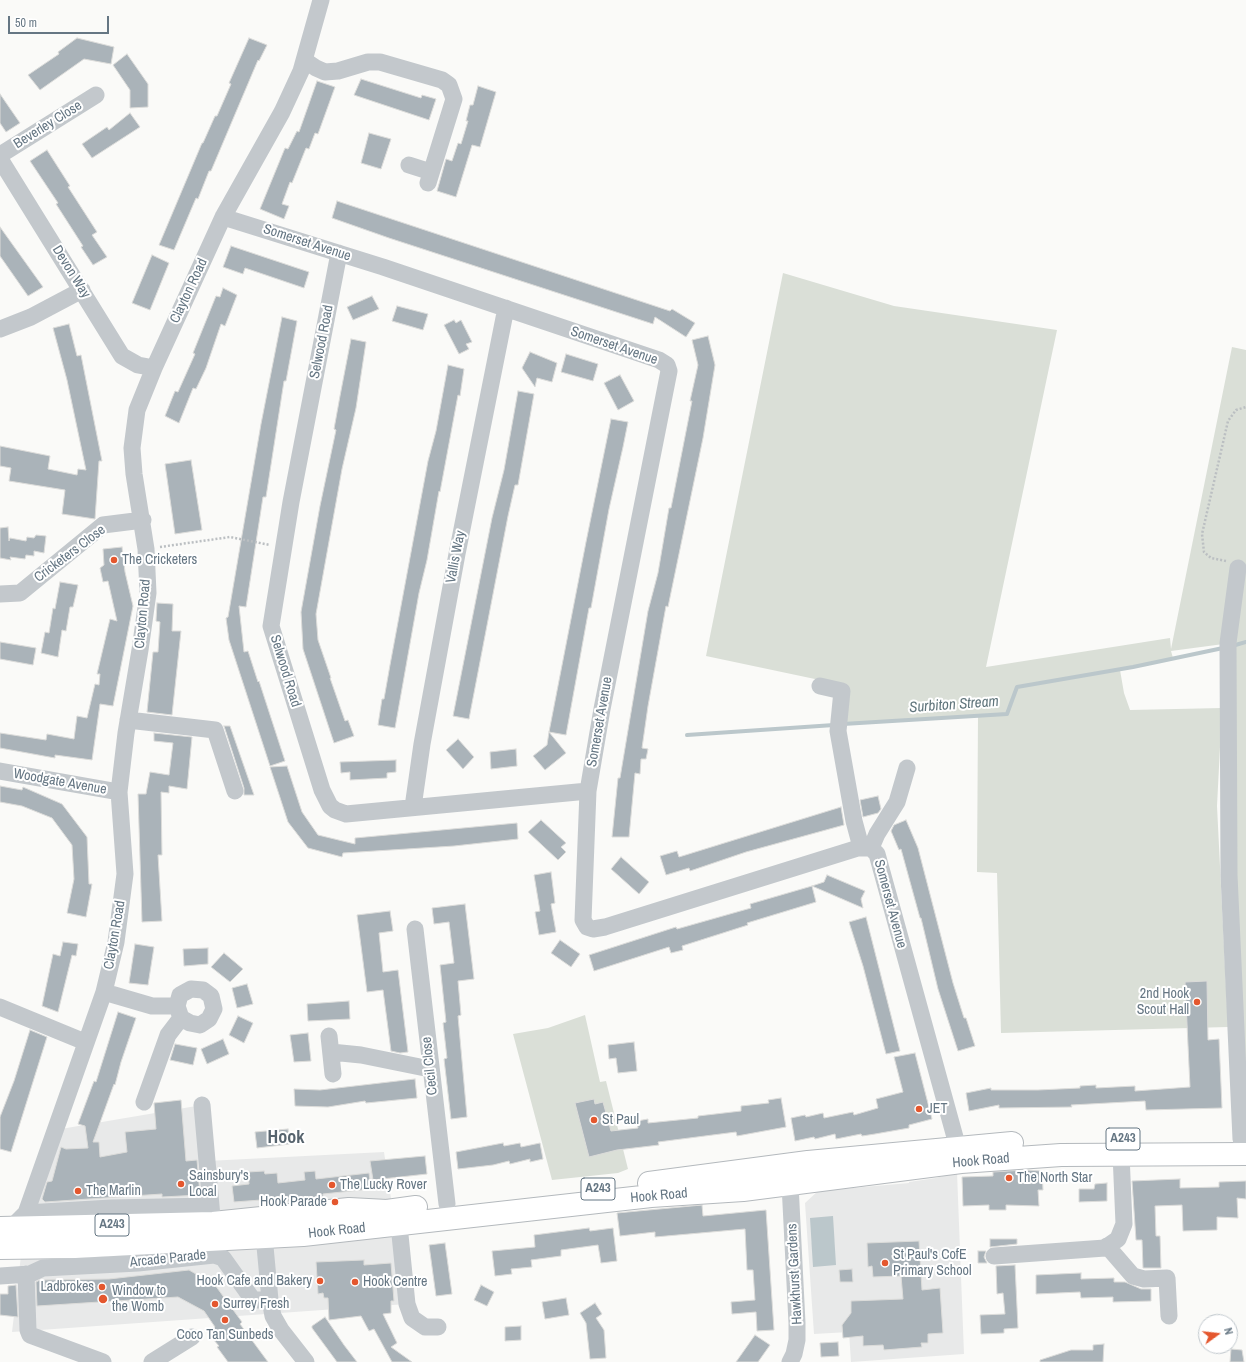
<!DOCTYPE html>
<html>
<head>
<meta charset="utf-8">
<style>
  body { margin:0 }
  #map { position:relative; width:1246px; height:1362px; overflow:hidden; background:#fafaf8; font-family:"Archivo Narrow",sans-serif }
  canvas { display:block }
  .north { position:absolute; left:1198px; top:1314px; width:40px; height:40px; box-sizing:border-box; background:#fff; border:1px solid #c1c8cd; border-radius:50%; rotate:75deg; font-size:11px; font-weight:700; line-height:16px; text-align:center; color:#657683 }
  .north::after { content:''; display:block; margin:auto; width:14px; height:18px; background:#e4572e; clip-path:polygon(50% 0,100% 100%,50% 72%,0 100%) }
  .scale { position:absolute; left:8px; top:16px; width:101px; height:18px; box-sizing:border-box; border:2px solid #657683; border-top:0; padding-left:5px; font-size:12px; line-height:14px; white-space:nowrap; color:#657683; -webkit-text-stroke:3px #fff; paint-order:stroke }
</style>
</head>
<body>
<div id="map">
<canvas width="1246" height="1362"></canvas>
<div class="north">N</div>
<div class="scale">50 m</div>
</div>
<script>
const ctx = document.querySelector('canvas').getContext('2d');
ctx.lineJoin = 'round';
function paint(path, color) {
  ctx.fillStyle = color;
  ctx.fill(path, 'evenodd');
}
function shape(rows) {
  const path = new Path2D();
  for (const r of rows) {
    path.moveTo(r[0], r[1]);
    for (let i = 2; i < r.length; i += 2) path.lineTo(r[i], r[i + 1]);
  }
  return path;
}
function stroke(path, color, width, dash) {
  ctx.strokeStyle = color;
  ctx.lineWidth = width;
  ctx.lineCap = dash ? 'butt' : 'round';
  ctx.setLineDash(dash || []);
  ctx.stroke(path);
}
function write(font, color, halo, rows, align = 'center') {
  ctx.font = font + ' "Archivo Narrow",sans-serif';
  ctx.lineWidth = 4;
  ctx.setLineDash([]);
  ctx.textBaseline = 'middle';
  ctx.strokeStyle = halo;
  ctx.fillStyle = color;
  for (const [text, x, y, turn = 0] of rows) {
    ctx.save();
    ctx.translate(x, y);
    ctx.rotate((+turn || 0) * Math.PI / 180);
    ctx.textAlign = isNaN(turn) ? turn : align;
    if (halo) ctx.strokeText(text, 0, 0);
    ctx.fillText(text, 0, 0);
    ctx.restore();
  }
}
paint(shape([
  [202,1105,207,1161,384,1152,407,1304,12,1332,26,1213,55,1130],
  [957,1172,964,1354,851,1362,849,1332,814,1334,805,1203,818,1191,909,1183,909,1182,936,1178]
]), '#e8e9e9');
paint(shape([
  [783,273,894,306,1057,330,986,667,1170,638,1171,649,1232,347,1246,350,1246,1119,1238,1026,1231,643,1171,651,1173,658,1120,670,1124,693,1130,710,1222,708,1217,806,1228,1027,1001,1033,997,873,977,872,978,715,841,724,848,686,706,656],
  [585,1015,600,1082,606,1081,628,1169,618,1173,552,1180,513,1034,548,1028]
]), '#dadfd7');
paint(shape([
  [833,1216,836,1265,813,1267,810,1218]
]), '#bbc7cb');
stroke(shape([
  [1232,646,1246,642],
  [843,724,1007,714,1017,687,1133,667,1223,648],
  [687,735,834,725]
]), '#bbc7cb', 4);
const building = shape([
  [77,38,114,47,111,64,84,59,40,90,28,75,59,54,58,52,77,38],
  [249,38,267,45,259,61,258,60,211,171,209,171,198,199,196,198,174,250,159,245,202,143,203,143,215,116,217,116,231,84,229,83,249,38],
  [127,54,148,84,148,107,130,108,130,90,113,65,127,54],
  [361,79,421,98,422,95,436,99,429,120,354,95,361,79],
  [317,81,335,87,318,134,315,133,309,149,306,148,292,183,290,182,282,204,289,206,284,219,260,209,285,148,288,149,297,131,299,132,317,81],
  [478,86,496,92,480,147,472,145,456,197,437,191,446,159,452,161,458,143,461,144,468,121,466,121,470,105,473,105,478,86],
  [0,94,20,123,6,132,0,123,0,94],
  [130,113,140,127,92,158,82,144,107,127,109,130,130,113],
  [369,133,391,139,381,169,361,163,369,133],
  [47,150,70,186,68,187,97,232,92,235,107,257,93,265,81,247,83,246,56,204,58,203,30,161,47,150],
  [337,201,670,311,672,309,695,323,686,337,655,317,653,324,389,238,332,218,337,201],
  [0,227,43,287,28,296,0,256,0,227],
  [231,246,309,272,304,288,245,268,243,274,223,267,231,246],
  [152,255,169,263,150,310,132,303,152,255],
  [223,288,237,295,225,326,221,324,206,368,196,389,193,388,179,423,165,416,175,391,178,392,195,354,193,353,216,296,220,297,223,288],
  [372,296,379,309,353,320,347,307,372,296],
  [397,306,428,314,423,330,392,321,397,306],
  [282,317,297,321,286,381,284,381,266,497,263,497,246,607,239,606,244,652,248,651,258,682,259,681,285,761,270,766,229,640,226,618,228,617,261,424,282,317],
  [454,320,456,323,461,320,472,342,466,344,469,349,459,354,444,325,454,320],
  [69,324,77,356,81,355,102,461,99,461,95,519,62,514,65,490,9,481,11,468,0,466,0,446,50,456,48,469,77,475,78,469,86,470,67,380,53,328,69,324],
  [708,336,715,365,703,438,668,607,666,606,648,706,642,748,648,749,646,759,641,759,640,774,635,773,629,837,612,837,618,778,620,778,648,611,658,573,669,508,671,508,692,401,690,401,698,365,692,340,708,336],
  [351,339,366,342,356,408,342,469,316,614,318,640,331,678,330,678,345,721,348,720,354,736,334,743,303,649,301,612,320,506,336,430,334,429,340,396,351,339],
  [530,352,557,363,552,382,537,378,535,387,522,368,530,352],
  [566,354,598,364,593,381,561,372,566,354],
  [448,365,464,369,460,396,458,395,440,492,439,491,427,560,419,593,395,728,378,725,382,699,384,699,390,665,428,461,436,431,448,365],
  [620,375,634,401,618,410,604,383,620,375],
  [518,391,534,394,518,485,515,485,508,516,469,719,453,716,492,518,504,470,518,391],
  [611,419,628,422,623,447,609,509,591,608,589,608,566,735,549,732,586,542,611,419],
  [191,460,202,530,175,534,165,464,191,460],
  [8,527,9,541,10,538,26,541,27,537,34,538,36,535,46,536,44,553,34,551,34,556,26,555,25,559,10,557,11,560,0,558,0,528,8,527],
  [122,547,125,572,133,606,113,706,100,704,92,760,55,755,55,758,0,748,0,733,46,740,47,734,74,739,77,716,87,718,95,684,99,685,100,674,97,674,110,619,117,621,108,581,103,582,100,568,104,565,103,549,122,547],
  [60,582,78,585,73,607,70,607,66,631,62,630,58,657,41,653,45,632,49,633,53,608,55,609,60,582],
  [157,603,173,604,172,631,181,631,172,715,147,712,153,652,158,652,160,622,156,621,157,603],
  [0,642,36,648,33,665,0,659,0,642],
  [224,726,230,726,254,795,244,795,244,788,224,726],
  [549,732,566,753,545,770,533,756,547,745,549,732],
  [154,733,192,737,187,789,169,786,169,793,161,792,162,855,158,855,162,921,142,922,138,794,146,794,150,772,169,775,173,743,154,741,154,733],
  [458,739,474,757,463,769,446,750,458,739],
  [516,749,517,766,491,769,490,752,516,749],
  [396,760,396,772,387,773,387,778,350,780,350,772,341,773,340,762,396,760],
  [287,766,302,812,318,835,355,844,355,838,517,823,518,839,454,846,343,853,342,857,308,848,288,822,270,767,287,766],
  [0,786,22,790,23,787,62,804,87,837,89,884,92,884,86,917,67,913,74,879,72,845,52,818,22,806,0,802,0,786],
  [878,796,881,809,878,813,863,817,860,800,878,796],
  [841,807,844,825,746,852,690,871,689,868,666,875,660,856,677,851,679,857,841,807],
  [541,820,566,843,561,847,566,852,558,860,528,832,541,820],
  [906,820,918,848,953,983,964,1018,966,1018,975,1046,958,1051,938,989,921,918,920,918,901,849,899,850,891,831,894,825,906,820],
  [621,857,649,882,639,894,611,869,621,857],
  [551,872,555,903,551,904,556,932,539,935,535,912,540,911,534,875,551,872],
  [827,875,865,891,861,899,863,908,812,886,824,882,827,875],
  [812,886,816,902,747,923,748,925,682,946,683,950,671,953,669,947,594,971,589,955,676,927,677,929,751,908,750,904,812,886],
  [465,904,474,979,458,981,461,1015,458,1016,467,1117,451,1119,444,1059,447,1058,443,1023,446,1022,440,965,454,963,449,922,434,924,432,908,465,904],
  [390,911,393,931,379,933,383,972,398,970,408,1052,400,1053,391,1051,383,990,367,992,357,915,390,911],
  [866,917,900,1051,886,1054,863,966,849,922,866,917],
  [560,940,580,954,571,967,551,953,560,940],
  [63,942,78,944,76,956,72,955,58,1012,42,1006,53,954,60,956,63,942],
  [135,944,154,947,148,985,129,983,135,944],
  [208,948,208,964,184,966,183,949,208,948],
  [224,953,243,969,230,982,211,967,224,953],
  [1207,981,1208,1040,1219,1039,1222,1108,1146,1110,1145,1101,1071,1105,1072,1107,999,1108,999,1105,969,1111,966,1093,991,1088,991,1090,1038,1090,1080,1088,1080,1086,1096,1085,1096,1088,1135,1086,1135,1091,1190,1087,1185,982,1207,981],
  [247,984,253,1004,237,1008,232,988,247,984],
  [349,1001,350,1019,308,1021,307,1004,349,1001],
  [118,1012,136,1018,121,1062,115,1085,114,1084,93,1142,99,1142,100,1157,127,1152,125,1132,156,1129,154,1103,181,1100,186,1161,197,1160,200,1195,162,1197,162,1194,45,1202,42,1199,47,1182,52,1181,61,1147,66,1149,88,1148,85,1126,78,1124,94,1081,96,1082,118,1012],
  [238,1016,253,1023,244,1043,229,1035,238,1016],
  [30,1030,47,1037,11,1152,0,1149,0,1117,14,1081,30,1030],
  [308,1033,311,1061,294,1062,290,1035,308,1033],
  [223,1039,229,1054,207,1064,201,1049,223,1039],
  [634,1042,637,1071,618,1073,616,1058,609,1059,608,1045,634,1042],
  [175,1044,197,1048,193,1065,170,1060,175,1044],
  [915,1053,932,1119,909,1125,909,1128,875,1134,862,1136,861,1134,836,1139,835,1134,815,1139,814,1137,795,1141,791,1118,805,1115,806,1117,823,1113,824,1118,853,1112,854,1115,878,1108,876,1099,903,1092,894,1057,915,1053],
  [415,1079,417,1098,366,1103,365,1101,328,1107,295,1106,294,1089,320,1090,415,1079],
  [781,1098,786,1127,737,1136,736,1132,658,1142,659,1145,617,1150,589,1157,575,1103,594,1099,595,1104,603,1102,611,1131,638,1128,637,1121,648,1119,648,1123,698,1118,698,1116,741,1111,741,1106,769,1103,768,1100,781,1098],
  [288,1129,290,1144,257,1148,255,1132,288,1129],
  [503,1143,504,1146,520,1143,521,1147,540,1143,543,1159,530,1162,530,1159,510,1164,509,1161,493,1165,458,1169,456,1152,503,1143],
  [425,1156,427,1174,373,1180,370,1161,425,1156],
  [1025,1170,1042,1171,1043,1190,1038,1190,1039,1206,1006,1205,1006,1210,989,1210,989,1205,963,1206,962,1177,993,1176,993,1172,1025,1170],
  [264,1171,265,1174,277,1173,278,1183,305,1180,304,1172,315,1171,316,1179,369,1173,371,1189,323,1194,323,1197,288,1201,288,1198,234,1202,232,1186,249,1184,248,1172,264,1171],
  [1180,1179,1180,1188,1219,1187,1219,1182,1246,1181,1246,1199,1237,1198,1238,1218,1217,1217,1217,1230,1183,1231,1182,1205,1155,1206,1156,1236,1160,1236,1161,1268,1143,1268,1142,1240,1136,1240,1132,1181,1180,1179],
  [1107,1183,1107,1201,1079,1202,1079,1189,1094,1189,1095,1184,1107,1183],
  [702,1205,703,1216,766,1210,774,1330,757,1331,756,1312,732,1314,731,1302,755,1300,753,1270,747,1270,745,1229,655,1237,655,1232,620,1236,617,1213,702,1205],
  [589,1228,590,1231,613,1228,617,1261,601,1263,598,1245,561,1250,561,1256,531,1260,532,1267,511,1269,512,1274,495,1276,492,1251,535,1247,534,1235,589,1228],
  [990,1239,1017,1239,1017,1244,990,1247,990,1239],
  [919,1241,922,1290,940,1288,943,1333,928,1334,928,1343,921,1343,922,1347,884,1350,883,1345,863,1346,863,1336,843,1338,842,1325,851,1313,851,1301,903,1299,901,1276,873,1277,872,1266,868,1267,867,1243,919,1241],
  [445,1243,452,1294,436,1296,429,1245,445,1243],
  [978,1251,986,1251,984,1257,987,1263,978,1263,978,1251],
  [364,1260,364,1265,391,1263,394,1301,391,1301,391,1313,383,1314,397,1343,391,1347,412,1362,392,1362,374,1329,369,1331,361,1316,329,1320,328,1298,324,1298,323,1293,318,1294,316,1262,364,1260],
  [1015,1265,1018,1328,1004,1329,1004,1333,981,1334,980,1315,1005,1314,1003,1293,997,1294,996,1266,1015,1265],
  [852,1269,853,1282,840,1282,839,1270,852,1269],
  [189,1270,215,1285,242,1322,240,1324,268,1362,228,1362,217,1347,219,1346,207,1332,215,1327,204,1311,178,1297,37,1306,36,1282,40,1280,109,1279,189,1270],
  [1081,1273,1081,1279,1114,1278,1114,1282,1125,1282,1141,1289,1151,1289,1151,1301,1113,1302,1113,1297,1081,1298,1080,1292,1036,1294,1036,1275,1081,1273],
  [16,1285,18,1317,0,1315,0,1294,8,1294,8,1286,16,1285],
  [481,1285,494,1292,487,1306,474,1300,481,1285],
  [566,1298,569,1315,545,1319,542,1302,566,1298],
  [595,1303,602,1314,596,1318,604,1330,606,1358,590,1359,586,1323,580,1313,595,1303],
  [325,1317,344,1345,357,1362,337,1362,312,1328,312,1326,325,1317],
  [521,1326,521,1340,505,1341,505,1327,521,1326],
  [755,1335,770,1345,758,1362,736,1362,755,1335],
  [838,1342,839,1356,821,1357,820,1343,838,1342],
  [1104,1344,1103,1362,1040,1362,1040,1360,1071,1350,1093,1350,1093,1345,1104,1344],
  [1231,1349,1242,1350,1244,1362,1230,1362,1231,1349]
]);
paint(building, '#aab3b9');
stroke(building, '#dcdcda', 1);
const highway = shape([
  [649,1183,808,1162,1012,1143],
  [0,1228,213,1223,349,1209,387,1211,416,1207],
  [0,1248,75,1247,303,1235,651,1196,743,1190,961,1162,1061,1155,1246,1154]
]);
stroke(highway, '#b4b9bd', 24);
stroke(shape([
  [160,547,230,537,270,545],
  [1226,561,1211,558,1204,552,1202,534,1228,421,1236,410,1246,407]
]), '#bbbfc2', 2.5, [2, 2]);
stroke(shape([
  [304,60,316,68,325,72,338,71,368,62,380,62,442,80,449,85,454,99,428,183],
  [0,155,96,95],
  [0,159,122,356,138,365,154,368],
  [409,165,431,172],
  [223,217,383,267,659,360,667,365,669,371,602,709,588,791,583,920,587,927,593,929,605,927,858,848,871,848,877,854,961,1159],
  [339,253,291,502,271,626,322,790,330,806,335,810,346,814,588,791],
  [0,329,31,317,82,290],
  [1238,568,1228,643,1229,875,1241,1139],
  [0,594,20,593,103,525,143,520],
  [820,686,842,691,838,731,854,821,861,847],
  [128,720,215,730,235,791],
  [0,771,119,792],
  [413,807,422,744,457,554,506,308],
  [871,848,877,834,897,802,907,768],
  [415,929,447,1204],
  [104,992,152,1006,177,1006,180,995,191,989,203,990,211,996,214,1009,209,1019,200,1025,190,1023,181,1018,177,1006],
  [0,1007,85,1042],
  [329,1036,333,1074],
  [331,1052,361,1055,430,1069],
  [144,1102,168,1035,181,1018],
  [202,1105,212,1217],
  [26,1213,111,1208,211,1206],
  [263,1225,270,1300,273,1316,281,1330,306,1362],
  [399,1225,407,1304,412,1318,425,1327,438,1327],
  [12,1235,12,1227,26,1213,104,992,116,942,125,874,119,792,126,733,140,650,148,593,146,549,134,474,132,448,137,410,154,368,223,217,282,112,301,71,321,0],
  [1107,1246,1133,1276,1144,1279,1167,1278,1169,1316],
  [994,1256,1105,1248,1118,1239,1124,1224,1121,1154],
  [26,1274,28,1330,30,1335,103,1362],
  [0,1276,30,1274,43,1268,138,1263,214,1255,223,1258,253,1300,270,1300],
  [152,1362,192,1337],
  [790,1362,794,1354,797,1340,797,1323,790,1184]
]), '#c3c8cc', 17);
stroke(highway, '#fff', 22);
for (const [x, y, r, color] of [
  [114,560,4,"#e4572e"],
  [1197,1002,4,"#e4572e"],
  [919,1109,4,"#e4572e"],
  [594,1120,4,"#e4572e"],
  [1009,1178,4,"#e4572e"],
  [181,1184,4,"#e4572e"],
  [332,1185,4,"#e4572e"],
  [78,1191,4,"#e4572e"],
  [335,1202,4,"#e4572e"],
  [885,1263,4,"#e4572e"],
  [320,1281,4,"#e4572e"],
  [355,1282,4,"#e4572e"],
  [102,1287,4,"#e4572e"],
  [103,1299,5,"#e4572e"],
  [215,1304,4,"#e4572e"],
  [225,1320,4,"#e4572e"]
]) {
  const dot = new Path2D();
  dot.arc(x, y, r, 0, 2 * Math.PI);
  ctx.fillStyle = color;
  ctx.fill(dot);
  stroke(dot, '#fff', 1.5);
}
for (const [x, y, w] of [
  [1123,1139,34],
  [598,1189,34],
  [112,1225,34]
]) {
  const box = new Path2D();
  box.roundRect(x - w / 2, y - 11, w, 22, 3);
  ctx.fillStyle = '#fff';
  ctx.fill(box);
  stroke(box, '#657683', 1);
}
write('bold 13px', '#657683', null, [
  ["A243",1123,1139],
  ["A243",598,1189],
  ["A243",112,1225]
]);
write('14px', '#657683', '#fff', [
  ["Beverley Close",48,125,-32],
  ["Somerset Avenue",307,243,18],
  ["Devon Way",71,272,58],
  ["Clayton Road",189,291,-65],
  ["Selwood Road",322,342,-79],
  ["Somerset Avenue",614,346,19],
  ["Cricketers Close",70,554,-37],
  ["Vallis Way",456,557,-79],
  ["Clayton Road",143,614,-85],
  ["Selwood Road",285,671,73],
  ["Somerset Avenue",600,722,-80],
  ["Woodgate Avenue",60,782,10],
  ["Somerset Avenue",890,904,75],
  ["Clayton Road",115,935,-80],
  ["Cecil Close",430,1066,-96],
  ["Hook Road",981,1161,-5],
  ["Hook Road",659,1196,-5],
  ["Hook Road",337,1231,-6],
  ["Arcade Parade",168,1259,-6],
  ["Hawkhurst Gardens",795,1274,-93]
]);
write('14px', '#657683', '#fff', [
  ["The Cricketers",122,560],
  ["2nd Hook",1189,994,"right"],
  ["Scout Hall",1189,1010,"right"],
  ["JET",927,1109],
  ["St Paul",602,1120],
  ["Sainsbury's",189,1176],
  ["Local",189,1192],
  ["The North Star",1017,1178],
  ["The Lucky Rover",340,1185],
  ["The Marlin",86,1191],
  ["Hook Parade",327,1202,"right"],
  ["St Paul's CofE",893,1255],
  ["Primary School",893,1271],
  ["Hook Cafe and Bakery",312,1281,"right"],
  ["Hook Centre",363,1282],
  ["Ladbrokes",94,1287,"right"],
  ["Window to",112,1291],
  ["the Womb",112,1307],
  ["Surrey Fresh",223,1304],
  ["Coco Tan Sunbeds",225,1335,"center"]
], 'left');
write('italic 15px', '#60757c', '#fff', [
  ["Surbiton Stream",954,705,-4]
]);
write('bold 18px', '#57646e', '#fff', [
  ["Hook",286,1138]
]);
</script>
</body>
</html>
